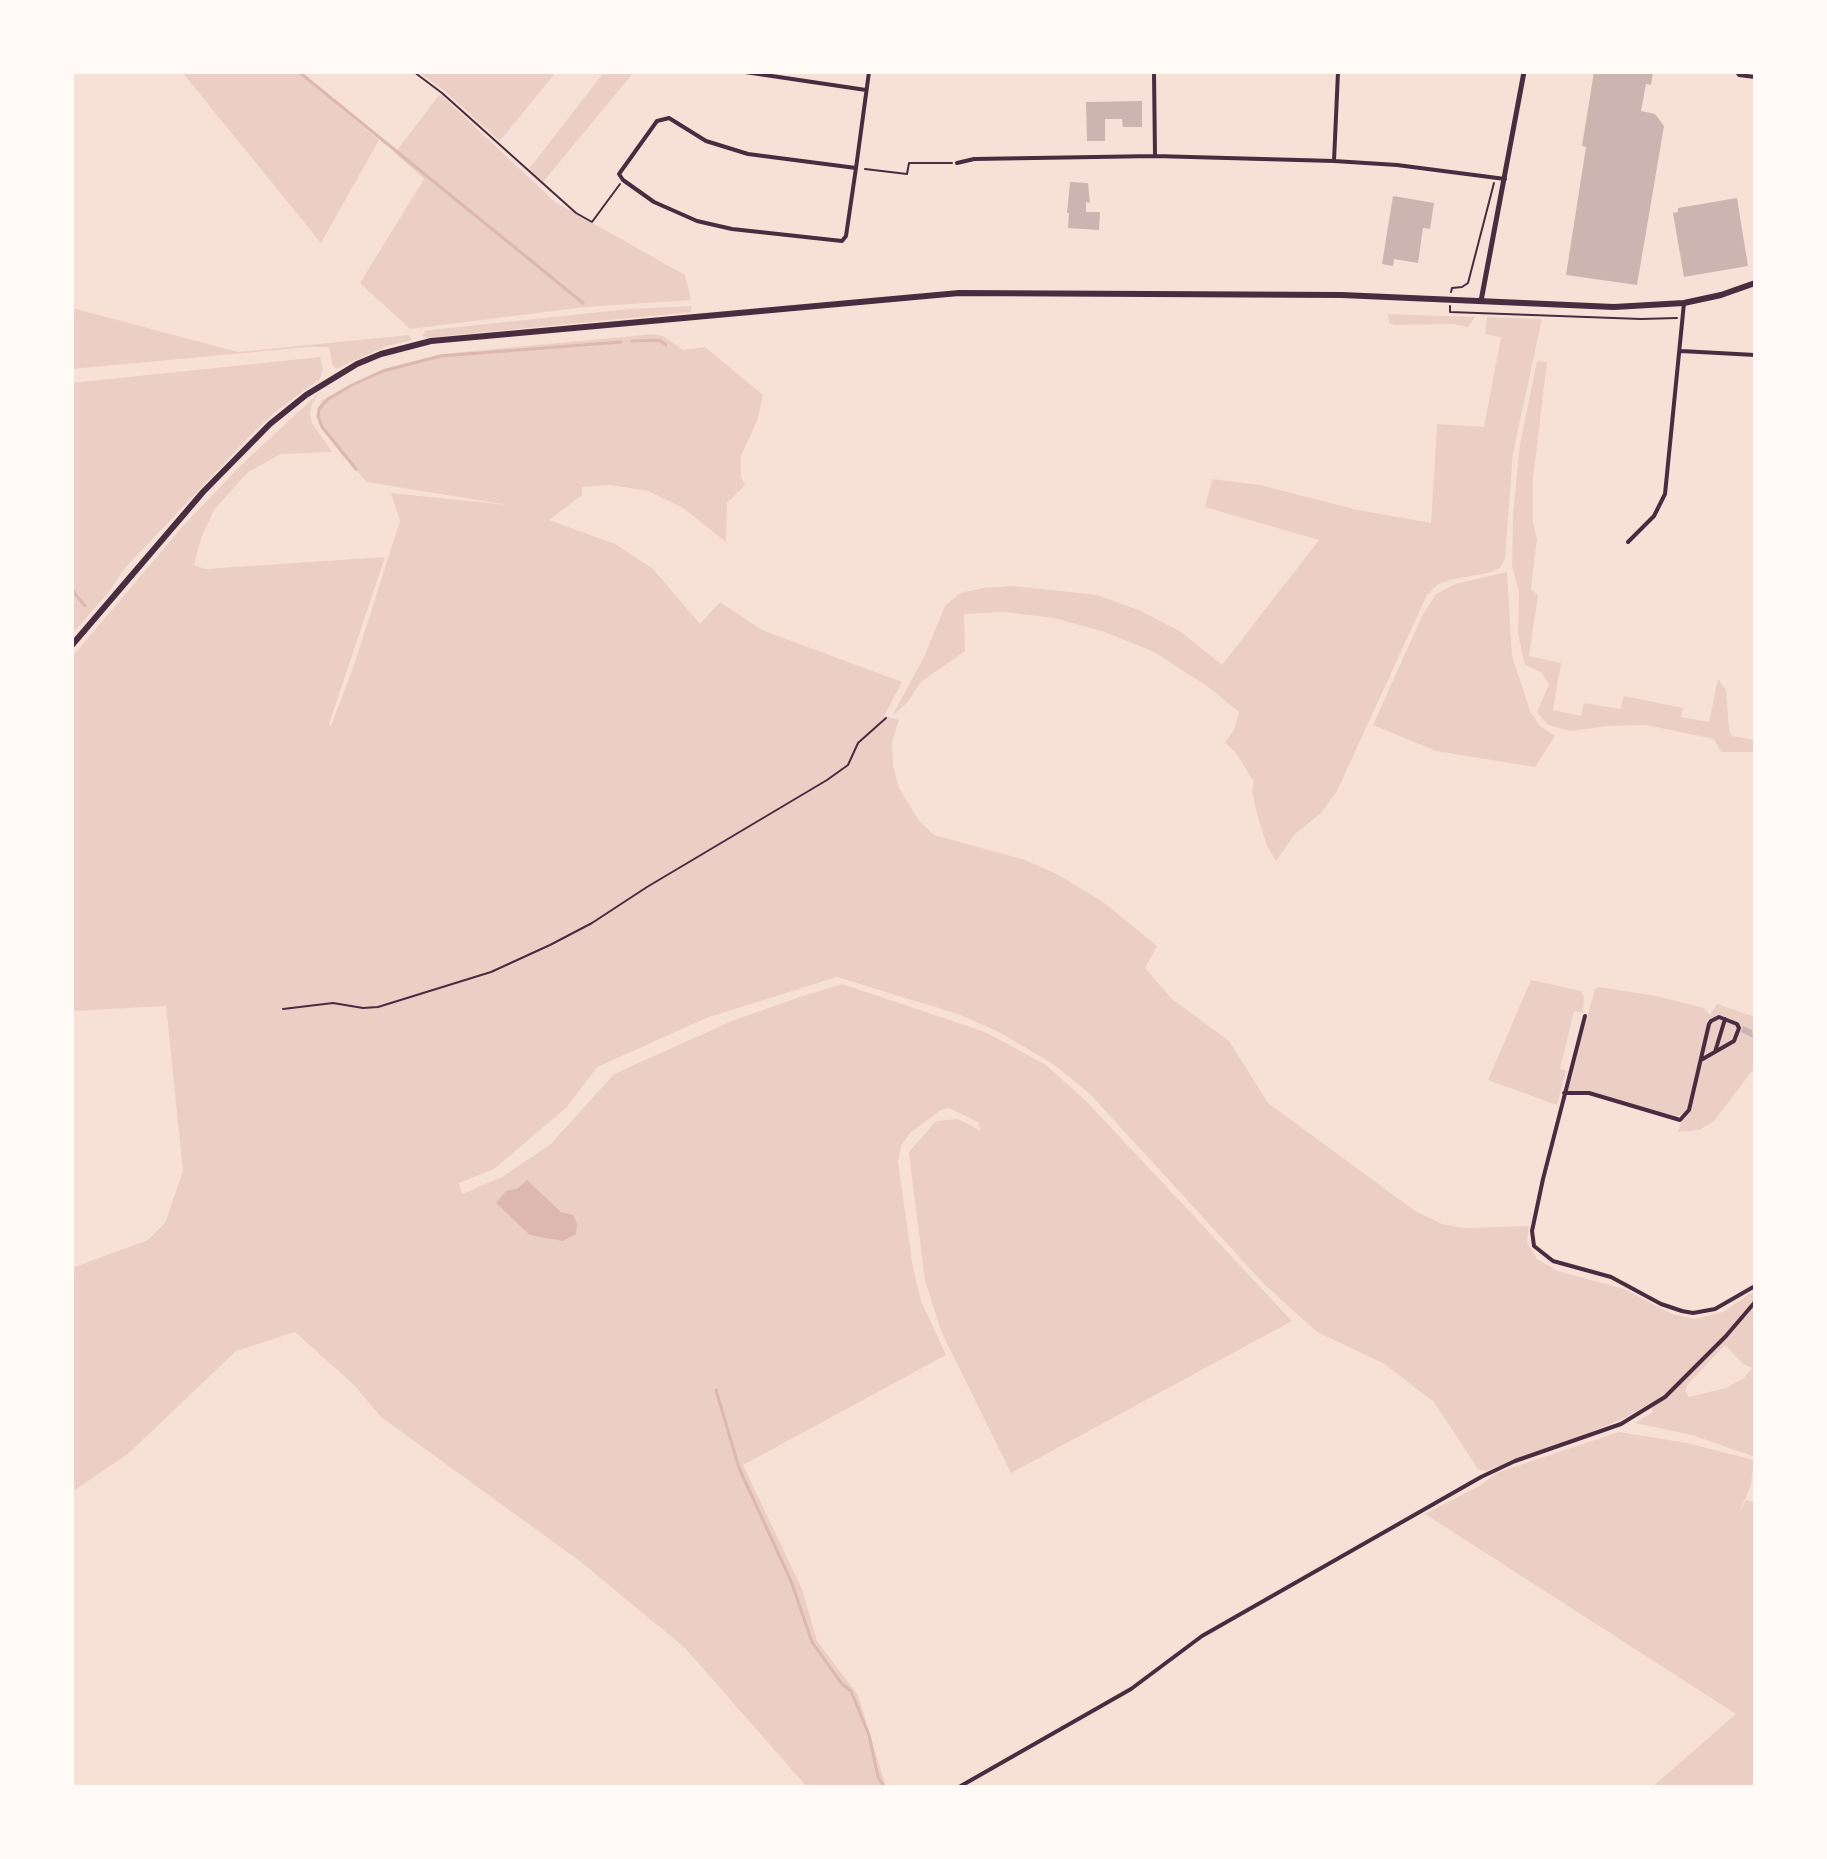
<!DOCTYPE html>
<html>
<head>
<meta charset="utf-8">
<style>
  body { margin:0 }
  #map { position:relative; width:1827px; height:1859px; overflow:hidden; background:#f7e1d7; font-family:"Nunito Sans",sans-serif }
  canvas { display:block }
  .frame { position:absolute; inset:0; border:74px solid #fffaf5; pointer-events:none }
</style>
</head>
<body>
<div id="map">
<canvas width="1827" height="1859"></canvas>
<div class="frame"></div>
</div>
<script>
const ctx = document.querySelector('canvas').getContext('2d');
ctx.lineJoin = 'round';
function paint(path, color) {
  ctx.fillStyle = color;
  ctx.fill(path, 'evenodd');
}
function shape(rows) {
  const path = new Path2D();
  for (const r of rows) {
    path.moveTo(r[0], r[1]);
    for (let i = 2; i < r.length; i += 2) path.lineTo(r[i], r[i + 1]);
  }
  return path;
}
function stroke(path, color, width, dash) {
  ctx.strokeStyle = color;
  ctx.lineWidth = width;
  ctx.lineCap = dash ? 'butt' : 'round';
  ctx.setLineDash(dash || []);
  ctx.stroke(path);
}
paint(shape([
  [182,72,298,72,379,140,321,243],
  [418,72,556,72,500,141,441,88],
  [604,72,634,72,543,182,529,169],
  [440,94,555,202,685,275,691,300,585,307,410,329,360,283,424,179,395,153],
  [692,306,691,312,426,338,423,336,425,331,430,330,629,309],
  [72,308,238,352,409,335,412,340,387,346,336,369,332,364,329,347,309,347,72,369],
  [1388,314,1475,317,1468,327,1453,324,1395,325,1389,323],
  [1487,317,1542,319,1513,453,1505,559,1500,568,1492,572,1450,580,1438,584,1427,595,1337,791,1321,813,1295,834,1276,861,1267,846,1257,814,1252,790,1254,782,1236,753,1225,742,1234,730,1239,712,1207,686,1154,652,1105,632,1054,618,1004,612,964,614,965,651,921,682,907,703,892,716,924,657,945,606,960,593,983,588,1013,586,1097,595,1141,611,1181,632,1222,665,1319,540,1205,507,1212,479,1260,485,1358,510,1431,523,1437,424,1484,427,1501,337,1485,334],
  [654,334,663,336,683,350,705,347,763,395,757,421,741,456,741,477,745,485,727,503,726,542,683,508,648,491,611,485,582,487,582,495,549,520,615,544,652,568,700,624,720,602,762,630,902,682,884,716,899,720,892,741,893,766,899,788,919,821,934,835,1025,860,1057,874,1103,902,1157,946,1145,968,1172,999,1229,1041,1268,1103,1415,1211,1442,1224,1464,1228,1529,1226,1527,1242,1537,1259,1558,1271,1624,1289,1672,1314,1695,1319,1723,1312,1755,1290,1755,1457,1692,1435,1635,1423,1653,1412,1650,1403,1625,1418,1593,1431,1486,1471,1478,1469,1434,1402,1383,1363,1317,1332,1264,1284,1090,1094,1053,1064,999,1032,958,1014,837,977,709,1017,597,1067,566,1108,534,1135,494,1169,459,1183,462,1194,502,1177,551,1144,614,1074,732,1021,797,998,842,984,985,1032,1046,1065,1087,1102,1292,1321,1011,1473,941,1331,925,1281,911,1170,909,1152,936,1121,958,1119,981,1131,978,1122,949,1108,941,1110,910,1133,901,1146,898,1162,913,1268,921,1301,946,1355,743,1465,802,1589,817,1641,858,1695,886,1787,807,1787,685,1648,581,1562,381,1417,354,1385,295,1332,236,1351,129,1453,72,1492,72,1268,148,1240,165,1223,183,1171,166,1006,72,1011,72,657,183,526,241,465,320,392,312,404,310,413,312,423,332,452,281,454,248,472,214,510,201,538,194,565,205,569,385,557,329,724,331,726,354,665,400,521,391,493,508,505,367,482,341,454,318,421,318,409,322,400,383,369,441,354],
  [527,1181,561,1212,506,1191,518,1188],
  [1725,1345,1743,1364,1752,1368,1744,1378,1726,1388,1689,1397,1685,1391,1687,1385],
  [320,357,323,369,320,379,274,413,251,435,124,569,108,593,72,634,72,383],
  [1537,361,1547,362,1533,478,1533,522,1537,539,1531,589,1538,595,1529,656,1561,663,1553,710,1581,716,1584,703,1620,709,1624,696,1683,708,1681,717,1709,722,1718,679,1726,690,1729,729,1732,736,1755,740,1755,752,1721,752,1714,739,1646,725,1607,726,1571,731,1548,725,1537,712,1549,684,1541,672,1525,665,1518,634,1519,592,1512,566,1513,514,1520,444],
  [1507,572,1512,656,1530,711,1540,726,1555,736,1535,767,1436,751,1373,725,1422,616,1436,594,1455,584],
  [1531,980,1581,991,1584,996,1583,1013,1574,1011,1560,1069,1566,1071,1557,1105,1488,1080],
  [1599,987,1656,996,1704,1008,1710,1015,1717,1004,1755,1017,1755,1067,1714,1121,1699,1130,1678,1132,1684,1113,1674,1118,1585,1091,1567,1091,1595,989],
  [1619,1432,1687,1443,1754,1460,1751,1485,1738,1516,1746,1500,1755,1502,1755,1787,1652,1787,1736,1714,1425,1514,1481,1485,1496,1473]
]), '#ebcfc5');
paint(shape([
  [527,1180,561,1212,573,1215,577,1224,576,1234,563,1241,530,1235,496,1203,506,1191,518,1188]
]), '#dcb8b0');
stroke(shape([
  [299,72,583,303],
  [632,341,659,340,666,345],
  [356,469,322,427,318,416,319,409,328,399,352,385,383,371,441,356,621,342],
  [72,590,85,606],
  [716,1390,739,1468,791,1581,812,1642,842,1684,851,1691,869,1735,878,1777,884,1787]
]), '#dcb8b0', 3);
paint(shape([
  [1594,72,1653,72,1651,85,1646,84,1641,111,1655,114,1664,126,1637,285,1566,275,1586,147,1582,146],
  [1142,101,1142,127,1123,127,1122,119,1105,119,1105,141,1087,141,1086,102],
  [1070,182,1088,183,1090,203,1086,202,1086,212,1100,212,1099,230,1068,228,1069,213,1067,213],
  [1393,196,1434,203,1430,229,1423,228,1418,263,1394,259,1393,266,1382,264],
  [1737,198,1748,266,1684,277,1673,213,1678,212,1678,208],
  [1743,1026,1752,1030,1753,1038,1741,1032]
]), '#ccb4b1');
stroke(shape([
  [414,72,442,93,576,213,592,222,620,184],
  [865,169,907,174,909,163,952,163],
  [1451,292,1452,288,1462,287,1468,283,1494,183],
  [1450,306,1450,312,1641,319,1677,318],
  [283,1009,333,1003,363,1008,378,1007,491,972,550,945,592,923,647,887,827,780,848,765,858,743,886,718]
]), '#4a2c40', 2);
stroke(shape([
  [745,72,866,90],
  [1154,72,1155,156],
  [1737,72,1739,75,1755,77],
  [1334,161,1338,72],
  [957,163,974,159,1155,156,1334,161,1397,165,1505,179],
  [856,168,748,154,706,141,669,118,657,121,619,174,623,180,654,202,697,221,732,229,842,241,846,236,856,168,869,72],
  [1681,351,1755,355],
  [1628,542,1654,516,1665,494,1684,303],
  [1585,1016,1543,1179,1532,1231,1534,1246,1553,1261,1611,1277,1661,1304,1682,1311,1693,1313,1715,1309,1755,1286],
  [1715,1052,1725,1019],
  [1564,1093,1589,1093,1680,1120,1689,1110,1709,1024,1711,1021,1719,1017,1737,1024,1739,1028,1734,1041,1701,1060],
  [959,1787,1131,1689,1202,1636,1481,1477,1515,1461,1621,1424,1665,1397,1726,1336,1755,1302]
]), '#4a2c40', 4);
stroke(shape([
  [1481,301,1524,72]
]), '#4a2c40', 5);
stroke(shape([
  [72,645,203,492,270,424,306,395,357,364,381,354,431,341,959,293,1342,295,1614,307,1684,303,1721,295,1755,283]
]), '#4a2c40', 6);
</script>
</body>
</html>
